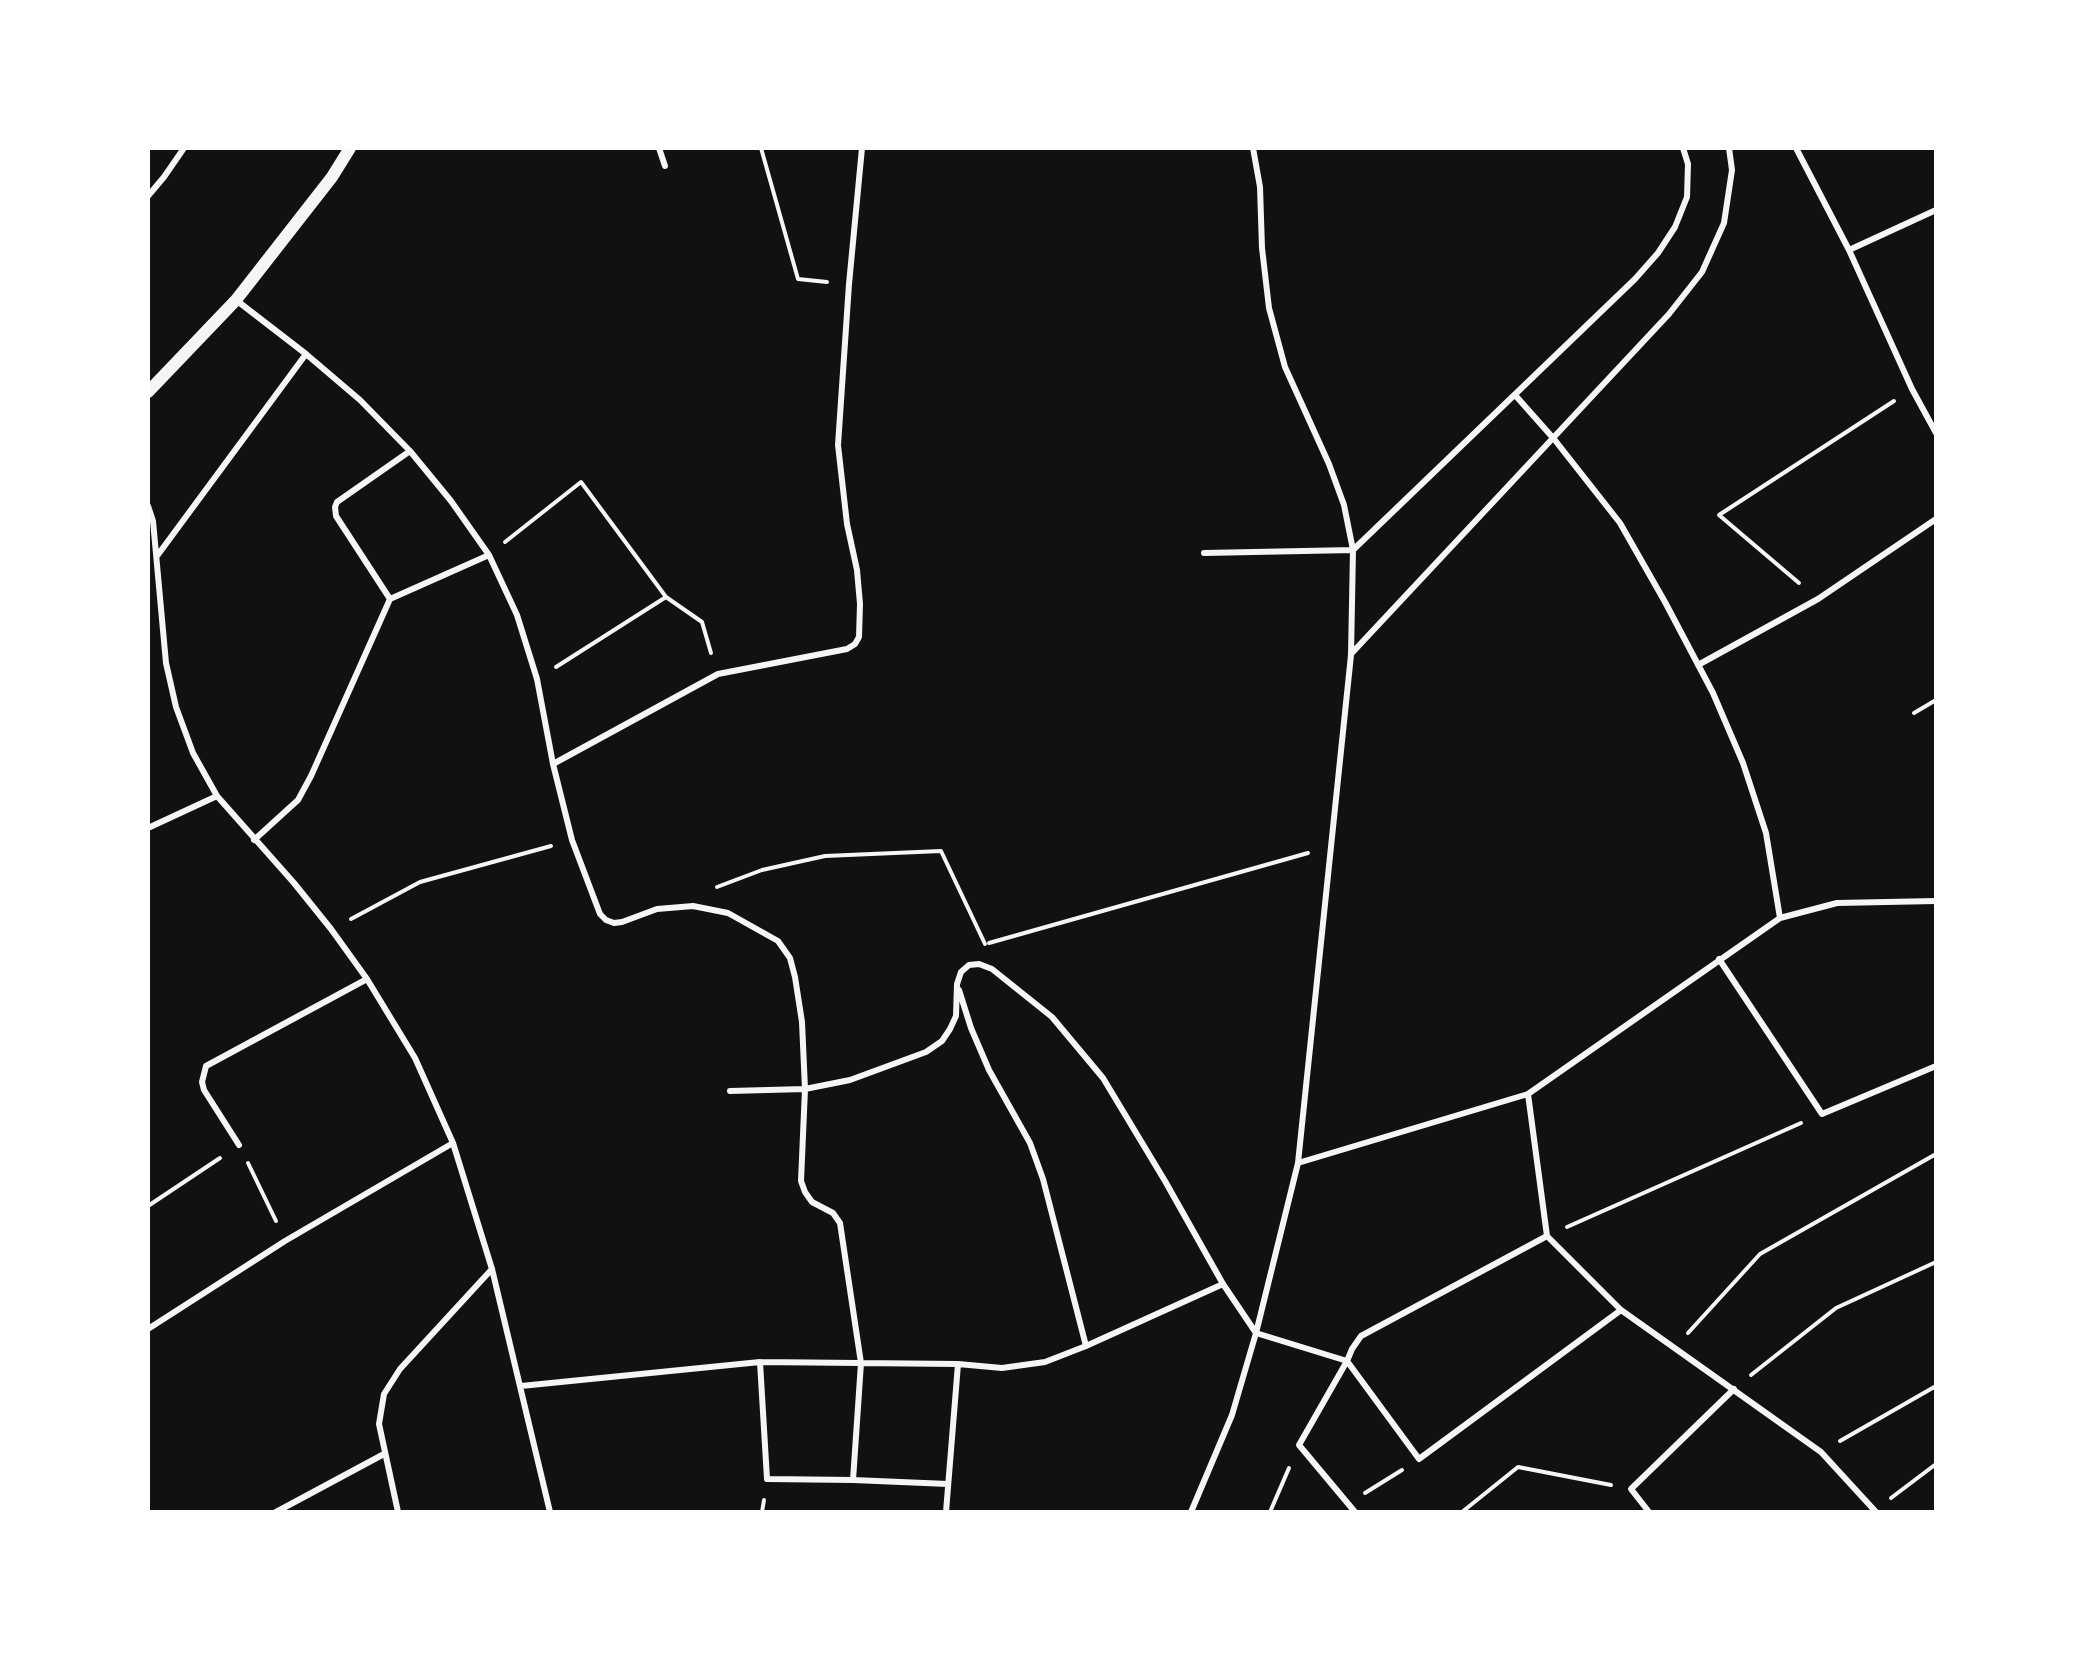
<!DOCTYPE html>
<html>
<head>
<meta charset="utf-8">
<style>
  body { margin:0 }
  #map { position:relative; width:2084px; height:1660px; overflow:hidden; background:#111; font-family:"Sofia Sans Condensed",sans-serif }
  canvas { display:block }
  .frame { position:absolute; inset:0; border:150px solid #fff; pointer-events:none }
</style>
</head>
<body>
<div id="map">
<canvas width="2084" height="1660"></canvas>
<div class="frame"></div>
</div>
<script>
const ctx = document.querySelector('canvas').getContext('2d');
ctx.lineJoin = 'round';
function shape(rows) {
  const path = new Path2D();
  for (const r of rows) {
    path.moveTo(r[0], r[1]);
    for (let i = 2; i < r.length; i += 2) path.lineTo(r[i], r[i + 1]);
  }
  return path;
}
function stroke(path, color, width, dash) {
  ctx.strokeStyle = color;
  ctx.lineWidth = width;
  ctx.lineCap = dash ? 'butt' : 'round';
  ctx.setLineDash(dash || []);
  ctx.stroke(path);
}
stroke(shape([
  [761,148,798,279,827,282],
  [505,542,581,482,666,597,702,622,711,653],
  [1799,583,1719,515,1894,401],
  [556,667,666,597],
  [1914,713,1936,700],
  [717,887,762,870,825,856,941,851,985,944],
  [351,919,420,882,551,846],
  [989,943,1308,853],
  [248,1163,276,1221],
  [148,1206,220,1158],
  [1567,1227,1801,1123],
  [1688,1333,1760,1254,1936,1154],
  [1751,1375,1836,1308,1936,1262],
  [1840,1441,1936,1386],
  [1365,1493,1402,1470],
  [1891,1498,1936,1464],
  [762,1512,764,1500],
  [1270,1512,1289,1468],
  [1462,1512,1518,1467,1611,1485]
]), '#f5f5f5', 4);
stroke(shape([
  [659,148,665,166],
  [1796,148,1849,250,1912,389,1936,433],
  [148,196,164,177,184,148],
  [1849,250,1936,210],
  [236,300,306,354,360,400,410,451,451,501,489,555,517,615,537,679,553,764,572,840,600,914,606,920,614,923,622,922,657,909,693,906,728,913,778,941,790,958,795,977,802,1022,805,1089,801,1181,805,1192,812,1202,833,1213,840,1223,861,1363,853,1480],
  [1515,395,1554,439,1620,523,1665,602,1713,693,1743,763,1766,833,1780,918],
  [148,506,153,521,166,663,176,707,193,753,217,796,294,883,331,929,367,979,415,1058,453,1143,492,1269,550,1512],
  [1204,553,1353,550,1635,279,1658,253,1675,227,1687,197,1688,164,1683,148],
  [157,556,306,354],
  [390,599,336,516,335,507,337,502,410,451],
  [1351,654,1669,314,1702,272,1724,223,1732,170,1729,148],
  [1698,665,1818,599,1936,519],
  [553,764,718,674,847,649,855,644,859,637,860,604,857,570,847,524,838,445,849,284,862,148],
  [148,828,217,796],
  [254,840,298,800,311,776,390,599,489,555],
  [1719,959,1822,1114,1936,1066],
  [959,990,971,1028,989,1070,1030,1143,1043,1179,1086,1346],
  [730,1091,805,1089,850,1080,926,1052,942,1041,950,1029,956,1016,957,984,961,972,969,965,979,964,992,969,1052,1017,1103,1078,1165,1181,1223,1284,1256,1333,1347,1361,1299,1445,1355,1512],
  [1528,1094,1547,1236,1621,1310,1821,1452,1876,1512],
  [239,1145,204,1090,202,1082,206,1066,367,979],
  [1298,1163,1528,1094,1780,918,1837,903,1936,901],
  [1547,1236,1361,1336,1352,1349,1347,1361,1419,1459,1621,1310],
  [148,1329,285,1241,453,1143],
  [760,1362,767,1479,853,1480,948,1484],
  [521,1386,760,1362,958,1364,1002,1368,1045,1362,1086,1346,1223,1284],
  [276,1512,384,1454],
  [398,1512,379,1424,384,1394,400,1369,492,1269],
  [946,1512,958,1364],
  [1191,1512,1232,1415,1256,1333,1298,1163,1351,655,1353,550,1344,505,1329,464,1285,367,1269,308,1262,248,1260,187,1253,148],
  [1649,1512,1631,1489,1734,1389]
]), '#f5f5f5', 6);
stroke(shape([
  [148,392,236,300,332,177,350,148]
]), '#f5f5f5', 12);
</script>
</body>
</html>
